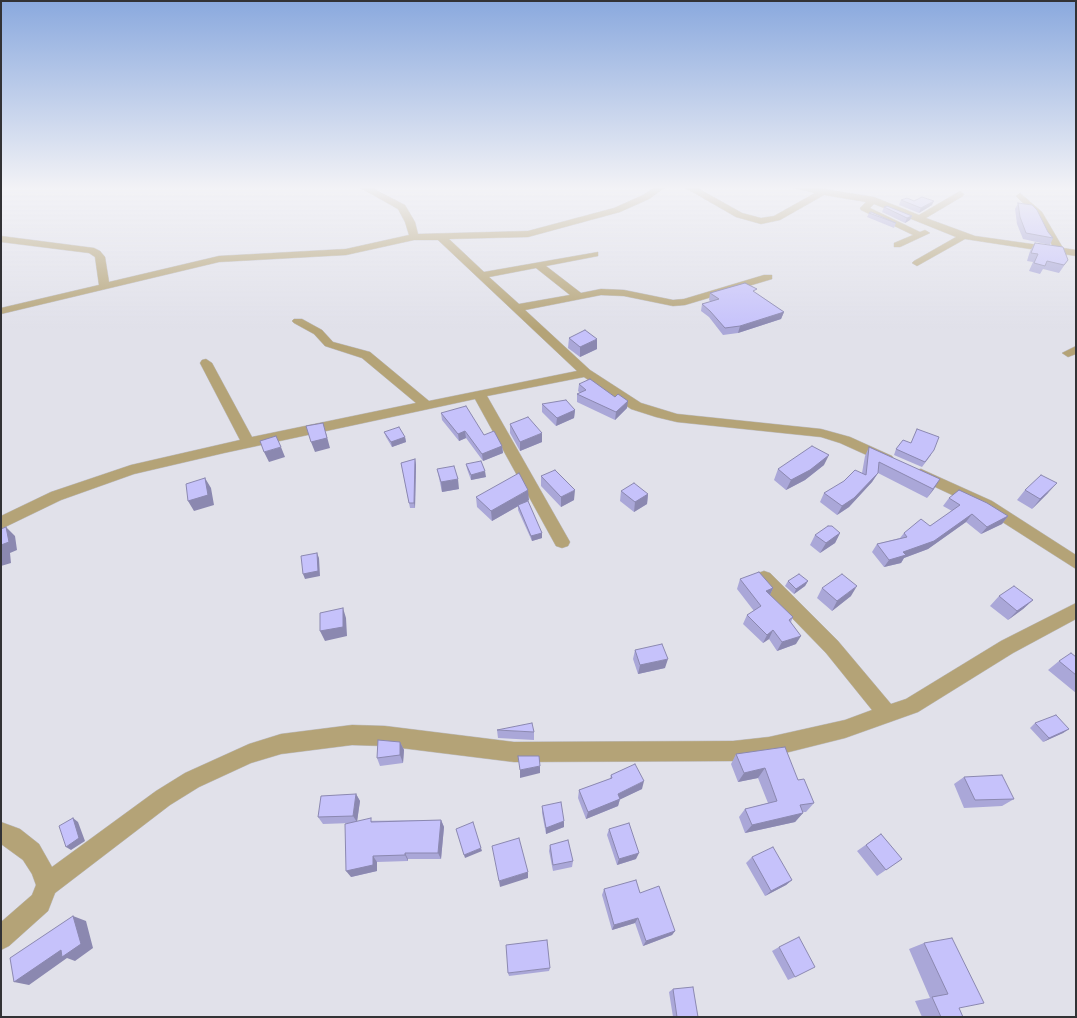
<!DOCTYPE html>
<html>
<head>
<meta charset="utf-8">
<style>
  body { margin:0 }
  #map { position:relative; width:1077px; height:1018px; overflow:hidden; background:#e1e1ea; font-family:Helvetica,sans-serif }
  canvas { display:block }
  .frame { position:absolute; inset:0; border:2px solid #323235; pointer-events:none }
</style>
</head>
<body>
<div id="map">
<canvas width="1077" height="1018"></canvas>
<div class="frame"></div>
</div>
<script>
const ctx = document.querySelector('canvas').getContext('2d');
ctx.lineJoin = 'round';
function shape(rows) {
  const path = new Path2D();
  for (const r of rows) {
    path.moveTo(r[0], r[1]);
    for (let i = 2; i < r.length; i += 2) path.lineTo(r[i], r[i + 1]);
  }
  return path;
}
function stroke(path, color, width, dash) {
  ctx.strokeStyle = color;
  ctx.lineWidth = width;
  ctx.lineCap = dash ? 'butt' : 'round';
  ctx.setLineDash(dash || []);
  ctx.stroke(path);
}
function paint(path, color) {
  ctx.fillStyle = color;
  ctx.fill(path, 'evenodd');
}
const minor = shape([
  [357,186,368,186,405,205,415,222,418,234,528,231,614,208,643,195,657,186,667,186,649,199,620,212,528,237,449,239,484,272,598,252,598,256,546,266,581,293,601,289,624,290,673,300,684,299,764,275,772,275,772,279,685,305,673,306,624,296,601,295,525,310,590,370,641,403,677,414,821,429,850,437,892,456,894,459,892,462,882,462,840,443,821,437,677,422,656,417,631,409,584,377,487,396,570,542,568,546,562,548,556,546,475,399,224,453,134,474,61,500,1,529,1,516,51,492,131,465,240,440,200,363,202,360,206,359,212,363,252,437,416,403,362,358,325,346,314,334,294,323,292,321,294,319,302,319,322,330,333,342,370,352,429,401,577,371,438,240,414,240,346,255,219,262,1,314,1,308,99,285,95,257,89,253,1,242,1,236,94,248,100,251,105,257,109,282,219,256,346,249,409,235,405,222,398,209,357,186],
  [536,268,570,295,519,304,489,277,536,268],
  [682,186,694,186,742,213,761,218,774,216,815,193,786,186,805,186,874,197,919,215,960,191,964,194,963,196,926,218,975,236,1053,247,1035,215,1016,196,1020,193,1042,212,1063,248,1076,250,1076,256,965,239,917,266,912,263,914,261,956,237,874,204,870,208,920,232,925,230,930,233,900,247,894,247,894,243,913,235,861,210,860,208,866,202,824,195,780,220,761,224,736,217,682,186],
  [1076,346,1076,354,1068,357,1062,353,1076,346],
  [921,469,992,501,1076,555,1076,569,982,509,916,478,914,474,916,470,921,469],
  [764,571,770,573,838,641,891,704,906,699,1001,641,1076,603,1076,619,1013,653,918,712,845,738,769,757,733,761,514,762,385,746,352,745,281,754,251,763,199,787,170,805,55,893,48,911,9,946,1,950,1,922,32,895,36,885,32,874,23,860,1,844,1,822,20,829,39,844,52,867,156,791,185,773,249,744,281,734,352,725,385,726,514,742,733,741,769,737,845,720,872,710,826,653,758,583,756,578,758,573,764,571]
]);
stroke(minor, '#bebec6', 1);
paint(minor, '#b4a377');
paint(shape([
  [901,200,914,201,932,205,919,213,899,205],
  [1018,203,1053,238,1050,245,1023,239,1017,224,1015,209],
  [884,207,912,216,910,220,905,223,882,212],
  [869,213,896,223,894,228,867,217],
  [1035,243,1068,260,1059,273,1043,269,1040,274,1029,271,1033,262,1027,261,1030,251],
  [710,293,756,293,784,312,781,319,738,333,723,335,709,317,701,311,702,304,711,302,709,300],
  [569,338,597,349,580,357,568,348],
  [579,384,615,397,627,408,615,420,577,402,577,394,580,393,578,391],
  [542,404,575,410,574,418,556,426,542,412],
  [441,413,484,435,502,446,503,453,483,461,466,438,459,441,442,420],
  [510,424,542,442,520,451,510,433],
  [917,429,931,455,922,467,894,455,896,449,911,443],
  [384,432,405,437,406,442,392,447,386,437],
  [869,447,934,489,927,498,878,473,872,482,849,507,837,515,820,502,824,493,862,473,865,456],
  [415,459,416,465,415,508,410,508,401,463],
  [466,464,486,477,471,480,467,469],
  [824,465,805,480,786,490,774,480,778,469],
  [437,469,459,489,442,492],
  [541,476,574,500,561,507,541,486],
  [1025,490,1048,493,1032,509,1017,500],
  [621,491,648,494,647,504,634,512,620,501],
  [476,497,529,500,526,501,542,533,542,538,532,541,518,510,518,506,492,521,477,507],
  [949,498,1008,516,1002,524,981,534,966,522,928,549,904,558,901,563,884,567,872,552,877,544,900,538,904,533,930,526,952,511,943,506],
  [840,533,835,543,820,553,810,545,815,535],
  [740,579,773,588,770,595,793,617,791,622,796,644,777,651,769,639,763,643,743,624,747,615,754,611,737,589],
  [788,581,808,581,805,586,794,594,785,586],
  [822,588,851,596,832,611,817,598],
  [999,596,1033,600,1023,609,1008,620,990,606],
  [635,650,665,668,638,674,633,659],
  [1076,657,1076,693,1048,670,1059,661],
  [1035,723,1069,729,1063,733,1043,742,1030,728],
  [497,730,534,732,534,740,498,738],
  [400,742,404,750,403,763,380,766,377,758],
  [736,754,798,780,814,803,806,812,802,812,803,813,795,822,745,833,739,817,745,809,768,803,758,778,738,782,731,764],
  [611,775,642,789,620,799,618,806,586,819,578,798,579,790,610,779],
  [964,777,1014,799,1002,806,964,808,954,784],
  [356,794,360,801,357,821,441,820,444,827,441,859,408,859,408,861,377,862,377,871,351,877,351,823,323,824,318,817],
  [542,806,564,827,546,834,542,813],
  [609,829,636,859,617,865,607,835],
  [881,834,902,859,877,876,857,851],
  [550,845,573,861,572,867,553,871,549,851],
  [752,857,792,880,786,885,765,896,746,863],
  [604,889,640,893,675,931,672,935,643,946,635,923,612,930,602,895],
  [924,943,959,1008,963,1017,922,1017,915,1001,930,998,909,949],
  [779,947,795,977,788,980,772,951],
  [550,968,549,971,509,976,508,973],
  [673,989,698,1017,673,1017,669,992]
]), '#aaa7d8');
paint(shape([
  [934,201,932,205,919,213,921,208],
  [912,216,910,220,905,223,907,218],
  [784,312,781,319,738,333,740,326],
  [597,339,597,349,580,357,580,347],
  [628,401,627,408,615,420,616,412],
  [575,410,574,418,556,426,557,418],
  [465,431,466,438,459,441,458,434],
  [326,433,330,448,315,452,311,442],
  [542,433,542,442,520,451,520,442],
  [405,437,406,442,392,447,391,442],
  [502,446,503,453,483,461,482,454],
  [281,447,285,457,269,462,264,452],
  [829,455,824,465,805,480,786,490,791,480],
  [415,459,416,465,415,508,414,503],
  [485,471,486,477,471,480,471,475],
  [878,473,872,482,849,507,837,515,842,506],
  [205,478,211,488,214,505,194,511,188,501],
  [458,479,459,489,442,492,441,482],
  [940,479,934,489,927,498,933,489],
  [1057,483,1048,493,1032,509,1040,499],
  [528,490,529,500,492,521,491,511],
  [575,490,574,500,561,507,561,497],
  [648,494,647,504,634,512,635,502],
  [972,514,966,522,928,549,904,558,901,563,884,567,889,560],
  [1008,516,1002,524,981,534,987,527],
  [6,527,15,536,17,550,10,553,11,563,1,566,1,545],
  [542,533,542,538,532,541,531,536],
  [840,533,835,543,820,553,826,543],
  [317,553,319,558,320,576,305,579,303,574],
  [808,581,805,586,794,594,796,589],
  [857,586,851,596,832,611,837,601],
  [773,588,769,597,766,591],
  [1033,600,1023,609,1008,620,1017,611],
  [343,608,346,618,347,636,325,641,320,631],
  [773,630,769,639,763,643,767,635],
  [801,636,796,644,777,651,782,642],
  [668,659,665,668,638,674,640,665],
  [1069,729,1063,733,1043,742,1049,738],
  [400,742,404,750,403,763,400,755],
  [540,766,540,773,520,778,520,770],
  [765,768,758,778,738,782,744,773],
  [644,781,642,789,617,801,620,799,618,806,586,819,588,812,618,794],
  [356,794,360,801,357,822,353,816],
  [803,813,795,822,745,833,752,825],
  [73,818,78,822,85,841,71,850,66,847],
  [441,820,444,827,441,859,438,853],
  [564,821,564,827,546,834,546,828],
  [481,848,482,851,465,858,464,855],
  [405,853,408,859,408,861,405,855],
  [639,853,636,859,617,865,619,859],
  [373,856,377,862,377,871,351,877,346,871],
  [528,872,528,878,500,887,499,881],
  [792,880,786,885,765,896,771,891],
  [73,916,86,921,93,948,75,961,67,958,29,985,14,982],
  [638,918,635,923,612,930,614,925],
  [675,931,672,935,643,946,646,941]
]), '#8b88b0');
const building = shape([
  [922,197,934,201,921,208,901,200,907,198,914,201,922,197],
  [1018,203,1032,205,1037,210,1048,232,1053,238,1026,233,1020,217,1018,203],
  [887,206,912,216,907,218,884,207,887,206],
  [871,212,896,223,869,213,871,212],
  [1035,243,1063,247,1068,260,1064,265,1047,261,1045,266,1034,263,1038,254,1031,253,1035,243],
  [745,283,757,289,753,291,784,312,740,326,725,328,710,311,702,304,719,299,710,293,745,283],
  [585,330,597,339,580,347,569,338,585,330],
  [590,379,615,397,618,394,628,401,616,412,577,394,586,390,579,384,590,379],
  [566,400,575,410,557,418,542,404,566,400],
  [466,406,484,435,494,431,502,446,482,454,465,431,458,434,441,413,466,406],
  [528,417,542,433,520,442,510,424,528,417],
  [323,423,327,438,311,442,306,426,323,423],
  [399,427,405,437,391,442,384,432,399,427],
  [917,429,939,437,934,450,925,462,896,449,903,440,911,443,917,429],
  [276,436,281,447,264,452,260,441,276,436],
  [812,446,829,455,810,470,791,480,778,469,812,446],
  [869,447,940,479,933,489,879,462,878,473,854,498,842,506,824,493,844,481,855,470,866,475,869,447],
  [415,459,414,503,409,503,401,463,415,459],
  [481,461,485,471,471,475,466,464,481,461],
  [454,466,458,479,441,482,437,469,454,466],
  [555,470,575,490,561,497,541,476,555,470],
  [519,473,528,490,491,511,476,497,519,473],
  [1041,475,1057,483,1040,499,1025,490,1041,475],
  [205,478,208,495,188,501,186,484,205,478],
  [634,483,648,494,635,502,621,491,634,483],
  [959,490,987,503,1008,516,987,527,972,514,934,541,903,552,906,555,889,560,877,544,907,537,904,533,921,519,930,526,960,505,949,498,959,490],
  [528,501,542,533,531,536,518,505,528,501],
  [828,526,832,526,840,533,826,543,815,535,828,526],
  [6,527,9,542,1,545,2,554,1,555,1,529,6,527],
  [317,553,318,571,303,574,301,556,317,553],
  [759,572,773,588,766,591,793,617,789,620,801,636,782,642,773,630,767,635,747,615,761,606,740,579,759,572],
  [799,574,808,581,796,589,788,581,799,574],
  [842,574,857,586,837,601,822,588,842,574],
  [1014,586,1033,600,1017,611,999,596,1014,586],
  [343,608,343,627,320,631,320,613,343,608],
  [662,644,668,659,640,665,635,650,662,644],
  [1071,653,1076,657,1076,675,1059,661,1071,653],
  [1056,715,1069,729,1049,738,1035,723,1056,715],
  [532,723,534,732,497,730,532,723],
  [378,740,400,742,400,755,377,758,378,740],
  [785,747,798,780,804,779,814,803,800,805,803,813,752,825,745,809,777,801,765,768,744,773,736,754,785,747],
  [518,756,539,756,540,766,520,770,518,756],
  [635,764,644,781,618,794,620,799,588,812,579,790,612,778,611,775,635,764],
  [1002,775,1014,799,975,800,964,777,1002,775],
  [356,794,353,816,318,817,321,796,356,794],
  [561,802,564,821,546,828,542,806,561,802],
  [73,818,79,838,66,847,59,826,73,818],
  [371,818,371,822,441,820,438,853,405,853,405,855,373,856,373,865,346,871,345,824,371,818],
  [473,822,481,848,464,855,456,829,473,822],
  [629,823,639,853,619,859,609,829,629,823],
  [881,834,902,859,886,870,866,845,881,834],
  [519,838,528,872,499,881,492,846,519,838],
  [568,840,573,861,553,865,550,845,568,840],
  [773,847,792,880,771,891,752,857,773,847],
  [636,880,640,893,659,886,675,931,646,941,638,918,614,925,604,889,636,880],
  [73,916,81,944,62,957,61,950,14,982,10,958,73,916],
  [799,937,815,967,795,977,779,947,799,937],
  [952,938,984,1003,959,1008,963,1017,941,1017,932,997,948,994,924,943,952,938],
  [547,940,550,968,508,973,506,945,547,940],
  [693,987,698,1017,677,1017,673,989,693,987]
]);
paint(building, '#c6c2fb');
stroke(building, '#8b88b0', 1);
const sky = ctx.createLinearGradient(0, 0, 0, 329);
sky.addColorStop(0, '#8aa9de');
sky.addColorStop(0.57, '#f2f2f6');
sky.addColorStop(1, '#f2f2f600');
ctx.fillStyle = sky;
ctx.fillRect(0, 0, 1077, 329);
</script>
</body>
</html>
